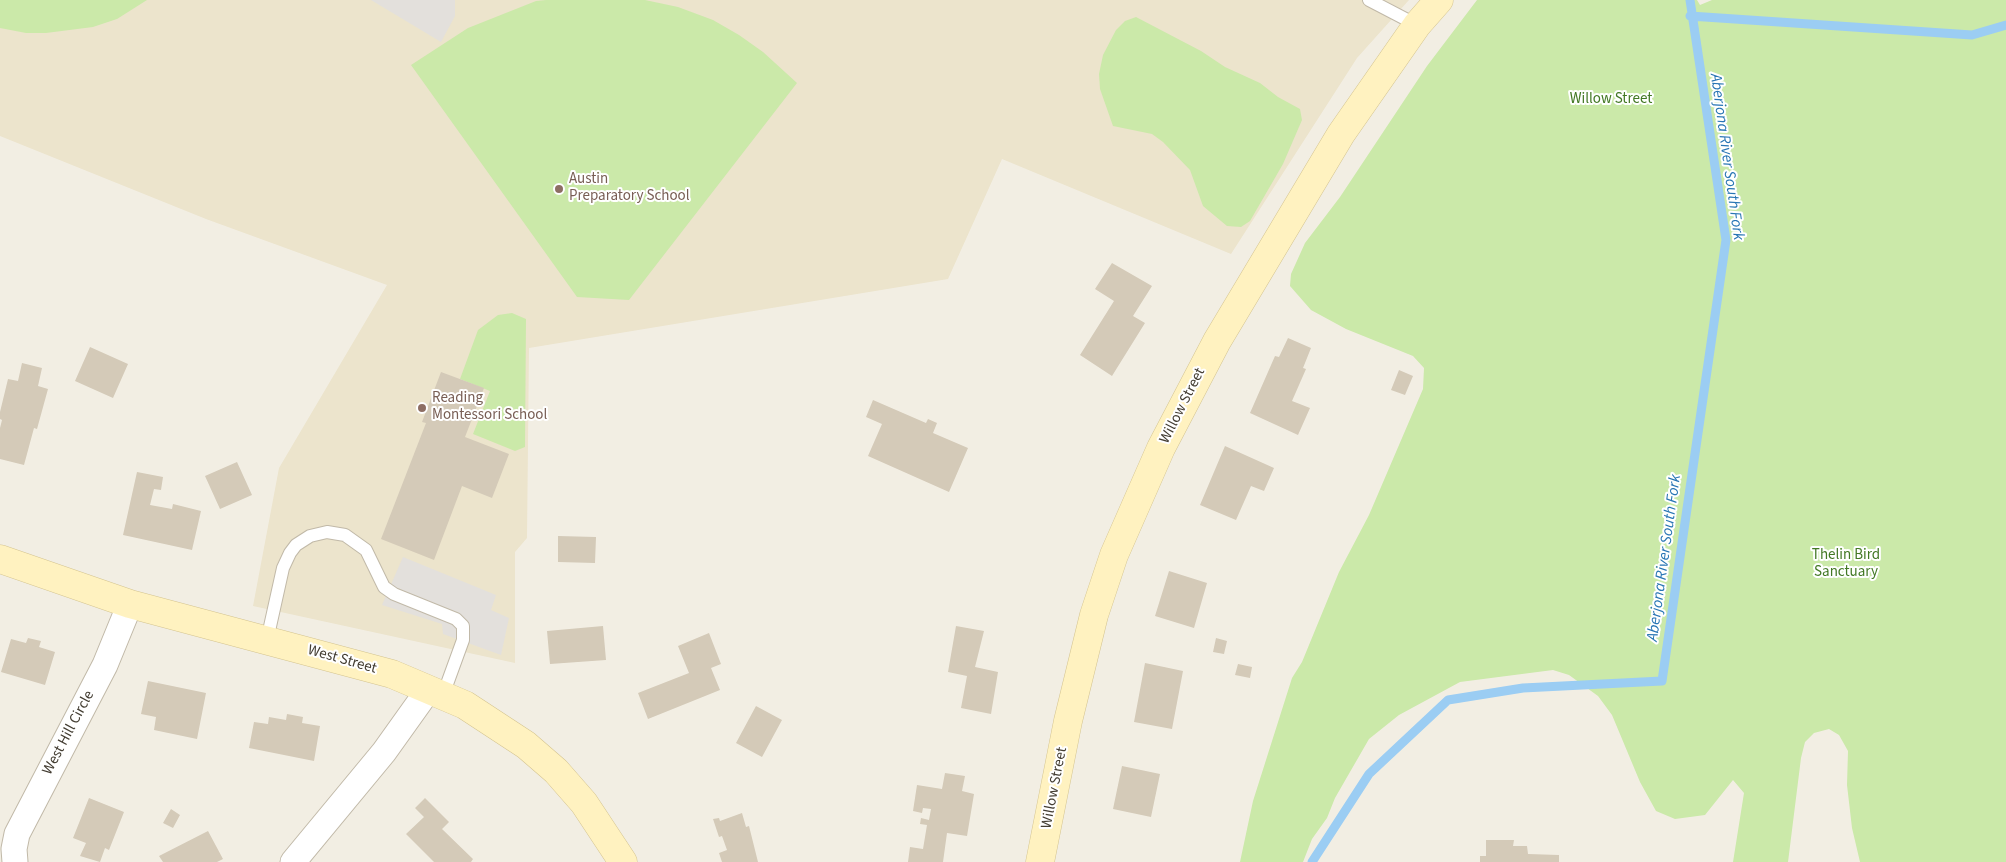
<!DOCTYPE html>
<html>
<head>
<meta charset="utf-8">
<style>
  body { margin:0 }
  canvas { display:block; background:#f2eee3 }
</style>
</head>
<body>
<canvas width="2006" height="862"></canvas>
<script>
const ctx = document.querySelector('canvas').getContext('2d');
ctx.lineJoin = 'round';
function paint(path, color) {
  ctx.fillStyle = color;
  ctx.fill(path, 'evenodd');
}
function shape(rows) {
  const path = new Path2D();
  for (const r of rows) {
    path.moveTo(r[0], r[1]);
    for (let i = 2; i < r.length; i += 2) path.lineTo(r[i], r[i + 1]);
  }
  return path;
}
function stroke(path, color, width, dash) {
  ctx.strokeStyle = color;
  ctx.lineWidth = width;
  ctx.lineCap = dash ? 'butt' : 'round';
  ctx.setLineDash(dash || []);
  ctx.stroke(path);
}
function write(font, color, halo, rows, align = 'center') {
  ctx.font = font + ' "Source Sans 3",sans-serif';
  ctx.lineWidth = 4;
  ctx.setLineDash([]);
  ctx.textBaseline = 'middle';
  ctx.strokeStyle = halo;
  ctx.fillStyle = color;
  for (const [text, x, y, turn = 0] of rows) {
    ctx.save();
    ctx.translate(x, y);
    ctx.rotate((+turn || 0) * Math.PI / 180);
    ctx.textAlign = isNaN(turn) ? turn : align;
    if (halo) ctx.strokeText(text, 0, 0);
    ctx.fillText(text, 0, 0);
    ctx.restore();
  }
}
paint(shape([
  [0,0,1409,0,1357,58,1231,254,1002,159,948,279,529,348,527,538,515,552,515,663,253,606,279,468,387,285,206,219,0,136]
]), '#ece4cc');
paint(shape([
  [0,0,147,0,117,19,93,27,46,33,26,33,0,28],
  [546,0,645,0,678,7,713,20,739,35,763,52,797,83,629,300,577,297,411,65,468,28,536,1],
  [1477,0,1697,0,1700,5,1712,0,2006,0,2006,862,1860,862,1852,828,1847,785,1848,751,1839,735,1829,729,1814,733,1805,742,1801,758,1788,862,1733,862,1744,793,1733,780,1705,815,1675,819,1656,811,1640,782,1612,715,1598,696,1569,675,1553,670,1460,682,1399,715,1369,739,1335,798,1327,818,1312,839,1303,862,1240,862,1253,801,1292,678,1302,662,1339,572,1369,515,1423,389,1424,368,1413,356,1346,329,1311,310,1290,286,1291,274,1305,243,1340,197,1427,66],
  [1136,17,1201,51,1225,67,1260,83,1278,97,1300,109,1302,120,1283,164,1250,221,1241,227,1227,226,1203,206,1190,170,1163,142,1152,134,1113,126,1100,89,1099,74,1103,55,1116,30,1125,21],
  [512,313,526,319,525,447,515,451,473,434,490,391,460,379,478,330,498,315]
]), '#cbe9a9');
paint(shape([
  [371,0,455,0,455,16,441,42],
  [403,557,496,595,491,610,509,618,501,655,443,634,442,624,382,605]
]), '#e3e0dc');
stroke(shape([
  [1690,16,1972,35,2006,25],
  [1312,862,1369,774,1448,700,1523,688,1662,681,1726,240,1690,0]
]), '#9bcdf3', 9);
paint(shape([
  [1112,263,1152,286,1133,316,1145,323,1112,376,1080,355,1114,301,1095,289],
  [1288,338,1311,348,1303,368,1306,369,1292,401,1310,408,1298,435,1250,413,1275,356,1279,357],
  [90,347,128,364,113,398,75,381],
  [22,363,42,368,38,386,48,389,37,429,34,428,24,465,0,459,0,428,2,420,0,419,0,412,8,379,18,381],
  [1399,370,1413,376,1405,395,1391,390],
  [441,372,484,388,465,437,509,454,492,498,462,486,434,560,381,539,426,423,422,422],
  [873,400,926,423,928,419,937,423,933,433,968,448,949,492,868,456,882,424,866,417],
  [1225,446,1274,468,1264,491,1251,486,1236,520,1200,505],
  [237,462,252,495,220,509,205,476],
  [137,472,163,477,161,490,154,489,150,505,172,509,173,504,201,511,192,550,123,535],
  [558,536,596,537,595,563,558,562],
  [1169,571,1207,583,1194,628,1155,616],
  [603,626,606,660,550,664,547,631],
  [956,626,984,631,975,667,998,672,991,714,961,708,967,676,948,672],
  [709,633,721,664,711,668,720,690,648,719,638,693,689,673,678,646],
  [28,638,41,641,39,647,55,652,45,685,1,672,11,639,26,643],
  [1216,638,1227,641,1224,654,1213,652],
  [1145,663,1183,671,1172,729,1134,722],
  [1238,664,1252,667,1250,678,1235,675],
  [148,681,206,693,197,739,154,730,156,717,141,714],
  [756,706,782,720,762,757,736,743],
  [287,714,303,717,302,723,320,726,314,761,249,748,254,722,268,724,269,717,286,720],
  [1122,766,1160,774,1151,817,1113,809],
  [945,773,965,776,962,791,974,794,967,836,947,833,943,862,908,862,910,847,923,849,927,825,920,824,921,818,929,820,931,809,923,808,922,813,913,811,917,785,942,789],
  [89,798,124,812,109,850,105,848,100,862,80,856,86,843,73,838],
  [425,798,449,822,442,829,473,859,471,862,434,862,406,834,424,817,415,808],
  [171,809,180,815,173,828,163,823],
  [742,813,746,827,749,826,758,862,722,862,719,853,727,850,722,836,719,837,713,819,719,818,720,821],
  [208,831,223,859,217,862,163,862,159,856],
  [1486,840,1514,840,1513,846,1527,846,1528,854,1559,855,1559,862,1480,862,1480,856,1486,856]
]), '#d4cab8');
const service = shape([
  [1369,0,1417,25],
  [267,640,283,568,290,553,296,545,310,536,327,532,345,535,366,550,384,587,394,594,456,619,463,626,463,640,443,695]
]);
const minor = shape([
  [15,862,14,849,17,834,105,665,130,604],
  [293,862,384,752,429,689]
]);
const secondary = shape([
  [0,559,130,604,392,674,465,705,526,745,556,771,584,803,623,862],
  [1040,862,1068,721,1094,615,1114,555,1161,448,1217,341,1341,134,1417,25,1439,0]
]);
stroke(service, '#c1b9a8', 14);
stroke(minor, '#c1b9a8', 27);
stroke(secondary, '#d4c490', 29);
stroke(service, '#fff', 12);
stroke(minor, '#fff', 25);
stroke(secondary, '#fff2c0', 28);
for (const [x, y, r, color] of [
  [559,189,5,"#8d6e63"],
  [422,408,5,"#8d6e63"]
]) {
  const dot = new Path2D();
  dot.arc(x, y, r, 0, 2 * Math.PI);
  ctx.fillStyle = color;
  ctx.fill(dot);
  stroke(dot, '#fff', 2);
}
write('15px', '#427824', '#fff', [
  ["Willow Street",1611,100],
  ["Thelin Bird",1846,556],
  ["Sanctuary",1846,573]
]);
write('15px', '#785e54', '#fff', [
  ["Austin",569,180],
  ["Preparatory School",569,197],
  ["Reading",432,399],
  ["Montessori School",432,416]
], 'left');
write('15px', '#443e33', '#fff', [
  ["Willow Street",1183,406,-63],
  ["West Street",342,660,16],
  ["West Hill Circle",69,733,-62],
  ["Willow Street",1055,788,-79]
]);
write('italic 16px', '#2875b4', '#fff', [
  ["Aberjona River South Fork",1726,157,82],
  ["Aberjona River South Fork",1665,558,-82]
]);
</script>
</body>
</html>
